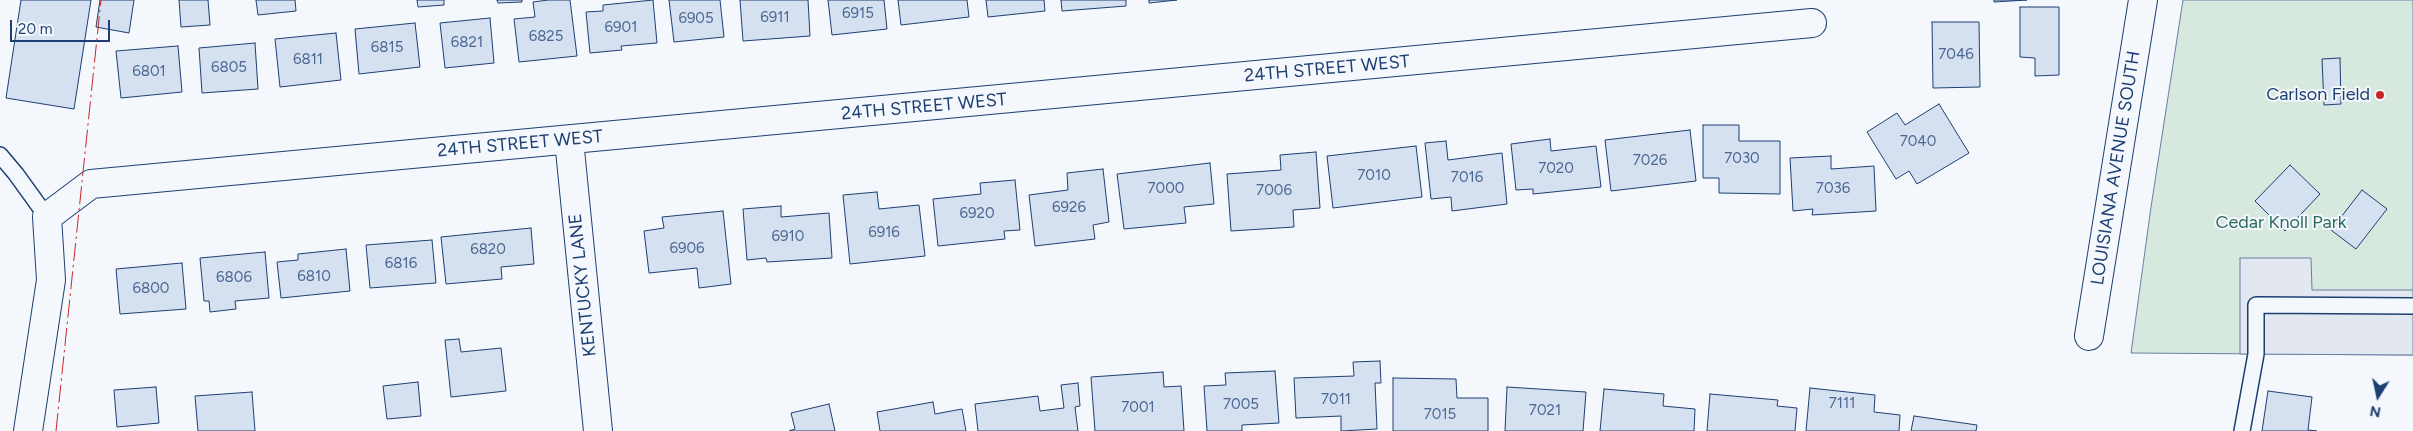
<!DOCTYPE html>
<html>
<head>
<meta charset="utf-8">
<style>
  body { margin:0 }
  #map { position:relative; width:2413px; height:431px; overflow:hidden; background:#f4f7fb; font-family:Figtree,sans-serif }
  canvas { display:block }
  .north { position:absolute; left:2353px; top:371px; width:50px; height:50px; -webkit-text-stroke:4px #f4f7fb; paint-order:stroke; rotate:190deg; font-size:14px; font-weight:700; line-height:20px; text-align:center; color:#1d3f73 }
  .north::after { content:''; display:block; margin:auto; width:18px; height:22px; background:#1d3f73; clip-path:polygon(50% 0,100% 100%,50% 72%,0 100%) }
  .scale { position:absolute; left:10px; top:20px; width:100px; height:22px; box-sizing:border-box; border:2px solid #1d3f73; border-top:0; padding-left:6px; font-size:15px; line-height:18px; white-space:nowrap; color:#1d3f73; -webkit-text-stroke:4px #f4f7fb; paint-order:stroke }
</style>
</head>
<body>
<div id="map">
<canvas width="2413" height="431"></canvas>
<div class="north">N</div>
<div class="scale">20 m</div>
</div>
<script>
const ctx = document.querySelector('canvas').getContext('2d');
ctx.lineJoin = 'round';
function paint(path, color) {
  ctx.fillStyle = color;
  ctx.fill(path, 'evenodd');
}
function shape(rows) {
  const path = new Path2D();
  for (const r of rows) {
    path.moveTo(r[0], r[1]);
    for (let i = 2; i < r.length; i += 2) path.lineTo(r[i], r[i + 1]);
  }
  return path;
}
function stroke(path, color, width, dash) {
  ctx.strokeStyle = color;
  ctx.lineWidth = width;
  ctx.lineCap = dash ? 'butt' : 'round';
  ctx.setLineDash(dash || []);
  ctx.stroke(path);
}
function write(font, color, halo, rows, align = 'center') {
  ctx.font = font + ' Figtree,sans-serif';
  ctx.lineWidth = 4;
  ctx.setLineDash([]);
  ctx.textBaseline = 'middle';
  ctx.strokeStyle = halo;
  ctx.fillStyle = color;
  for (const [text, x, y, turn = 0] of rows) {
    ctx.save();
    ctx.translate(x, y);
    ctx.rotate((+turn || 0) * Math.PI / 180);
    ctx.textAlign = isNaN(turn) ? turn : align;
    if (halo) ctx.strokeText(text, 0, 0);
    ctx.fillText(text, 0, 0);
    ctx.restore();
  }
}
const green = shape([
  [2183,0,2413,0,2413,355,2131,353,2151,207,2183,0]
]);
paint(green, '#d7e8df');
stroke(green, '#687fa3', 1);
const parking = shape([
  [2240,258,2311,258,2312,290,2413,290,2413,355,2240,354,2240,258]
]);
paint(parking, '#e3e8f0');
stroke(parking, '#687fa3', 1);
const building = shape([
  [21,0,91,0,74,109,6,98,21,0],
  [100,0,134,0,129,33,96,27,100,0],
  [179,0,208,0,210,25,181,27,179,0],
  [256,0,295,0,296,11,258,15,256,0],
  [417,0,444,0,444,5,418,7,417,0],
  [497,0,522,0,522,2,498,3,497,0],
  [548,0,570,0,577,56,519,62,514,19,535,17,533,2,548,0],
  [653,0,657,43,621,46,622,50,590,53,586,12,603,11,603,5,653,0],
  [669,0,720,0,724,37,674,42,669,0],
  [740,0,808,0,810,36,743,41,740,0],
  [828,0,884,0,887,29,832,35,828,0],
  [898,0,967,0,969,17,901,25,898,0],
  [986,0,1044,0,1045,11,988,17,986,0],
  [1061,0,1126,0,1126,6,1062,11,1061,0],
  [1149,0,1177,0,1149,3,1149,0],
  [1994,0,2027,0,1994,2,1994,0],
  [2020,7,2059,7,2059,75,2035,76,2035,58,2020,57,2020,7],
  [490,18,494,63,445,68,440,23,490,18],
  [1932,22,1979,22,1980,87,1933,88,1932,22],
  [415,23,420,67,359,74,355,29,415,23],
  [336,33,341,80,280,87,275,39,336,33],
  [255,43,258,89,202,93,199,48,255,43],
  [178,46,182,92,121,98,116,51,178,46],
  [2340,58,2341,104,2324,105,2322,59,2340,58],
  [1939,104,1969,153,1917,184,1909,171,1896,179,1867,132,1897,113,1905,125,1939,104],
  [1703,125,1739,125,1739,141,1780,141,1780,194,1719,193,1719,178,1703,178,1703,125],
  [1690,130,1696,181,1611,191,1605,140,1690,130],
  [1550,139,1551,151,1596,146,1601,187,1533,194,1533,189,1516,190,1511,144,1550,139],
  [1446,141,1448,160,1502,153,1507,204,1452,211,1451,197,1431,199,1425,143,1446,141],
  [1416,146,1422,197,1333,208,1327,156,1416,146],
  [1316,152,1320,208,1293,210,1294,227,1231,231,1227,174,1281,170,1280,155,1316,152],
  [1831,156,1831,169,1874,166,1876,211,1812,215,1813,209,1793,211,1790,158,1831,156],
  [1210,163,1214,204,1184,207,1186,223,1124,229,1117,174,1210,163],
  [2290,165,2320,194,2285,231,2255,201,2290,165],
  [1103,169,1109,222,1093,225,1095,239,1035,246,1029,195,1068,190,1067,173,1103,169],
  [1015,180,1020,230,1004,231,1005,239,938,246,933,199,981,194,980,183,1015,180],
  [2362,190,2387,209,2356,249,2331,230,2362,190],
  [877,192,879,209,919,205,925,256,850,264,843,195,877,192],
  [781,206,781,217,829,213,832,258,767,262,766,258,747,260,743,209,781,206],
  [723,211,731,284,699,288,697,268,649,273,644,231,664,228,662,217,723,211],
  [531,228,534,264,501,267,502,279,446,284,441,237,531,228],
  [432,240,436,283,370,288,366,245,432,240],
  [346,249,350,291,281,298,277,262,298,260,298,254,346,249],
  [265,252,269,298,235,301,236,309,210,312,209,301,204,301,200,258,265,252],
  [182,263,186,309,120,314,116,269,182,263],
  [459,339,461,352,501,348,506,391,451,397,445,340,459,339],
  [1380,361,1381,383,1375,383,1377,429,1341,431,1341,416,1296,418,1294,378,1354,376,1353,362,1380,361],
  [1275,371,1279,423,1242,425,1242,431,1207,431,1204,386,1226,385,1225,373,1275,371],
  [1163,372,1164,387,1181,386,1184,431,1095,431,1091,377,1163,372],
  [1393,378,1456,379,1457,398,1488,398,1488,431,1393,431,1393,378],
  [418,382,421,416,387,419,383,386,418,382],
  [1078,383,1080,406,1075,407,1078,431,978,431,975,404,1038,396,1040,411,1064,408,1061,385,1078,383],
  [156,387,159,423,117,427,114,390,156,387],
  [1507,387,1586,392,1583,431,1505,431,1507,387],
  [1810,388,1875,395,1874,412,1900,415,1899,431,1806,431,1810,388],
  [1604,389,1664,394,1663,406,1695,409,1694,431,1600,431,1604,389],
  [2268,391,2312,397,2308,430,2317,431,2262,431,2268,391],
  [252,392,255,431,198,431,195,396,252,392],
  [1710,394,1778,400,1777,406,1797,408,1795,431,1707,431,1710,394],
  [933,402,935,414,962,409,966,431,880,431,877,412,933,402],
  [829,404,835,431,789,431,795,429,791,413,829,404],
  [1914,416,1977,425,1976,431,1911,431,1914,416]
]);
paint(building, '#d5e0f0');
stroke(building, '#1d3f73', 1);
const service = shape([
  [0,155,16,174,47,217],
  [2242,431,2256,354,2256,305,2413,306]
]);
const minor = shape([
  [569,140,598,431],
  [28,431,51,280,47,217,91,184,1812,23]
]);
const secondary = shape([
  [2089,336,2143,0]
]);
stroke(service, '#1d3f73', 18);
stroke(minor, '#1d3f73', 30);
stroke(secondary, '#1d3f73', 30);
stroke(service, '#f4f7fb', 15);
stroke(minor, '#f4f7fb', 28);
stroke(secondary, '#f4f7fb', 28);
stroke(shape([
  [56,431,101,0]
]), '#c62828', 1, [18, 4, 2.5, 4]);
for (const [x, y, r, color] of [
  [2380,95,5,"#c62828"]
]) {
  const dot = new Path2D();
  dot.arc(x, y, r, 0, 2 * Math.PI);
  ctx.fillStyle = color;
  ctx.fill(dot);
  stroke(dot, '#f4f7fb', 2);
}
write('15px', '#4b6792', null, [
  ["6915",858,14],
  ["6911",775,18],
  ["6905",696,19],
  ["6901",621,28],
  ["6825",546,37],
  ["6821",467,43],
  ["6815",387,48],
  ["7046",1956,55],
  ["6811",308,60],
  ["6805",229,68],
  ["6801",149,72],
  ["7040",1918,142],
  ["7030",1742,159],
  ["7026",1650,161],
  ["7020",1556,169],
  ["7010",1374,176],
  ["7016",1467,178],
  ["7000",1166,189],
  ["7036",1833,189],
  ["7006",1274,191],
  ["6926",1069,208],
  ["6920",977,214],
  ["6916",884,233],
  ["6910",788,237],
  ["6906",687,249],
  ["6820",488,250],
  ["6816",401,264],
  ["6810",314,277],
  ["6806",234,278],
  ["6800",151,289],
  ["7011",1336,400],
  ["7111",1842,404],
  ["7005",1241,405],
  ["7001",1138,408],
  ["7021",1545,411],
  ["7015",1440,415]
]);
write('18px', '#1d3f73', '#f4f7fb', [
  ["24TH STREET WEST",1327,69,-5],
  ["24TH STREET WEST",924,107,-5],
  ["24TH STREET WEST",520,144,-5],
  ["LOUISIANA AVENUE SOUTH",2116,168,-81],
  ["KENTUCKY LANE",583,285,-96]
]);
write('18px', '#1d3f73', '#f4f7fb', [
  ["Carlson Field",2370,95]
], 'right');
write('18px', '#2c6c60', '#f4f7fb', [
  ["Cedar Knoll Park",2281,223]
]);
</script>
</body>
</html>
